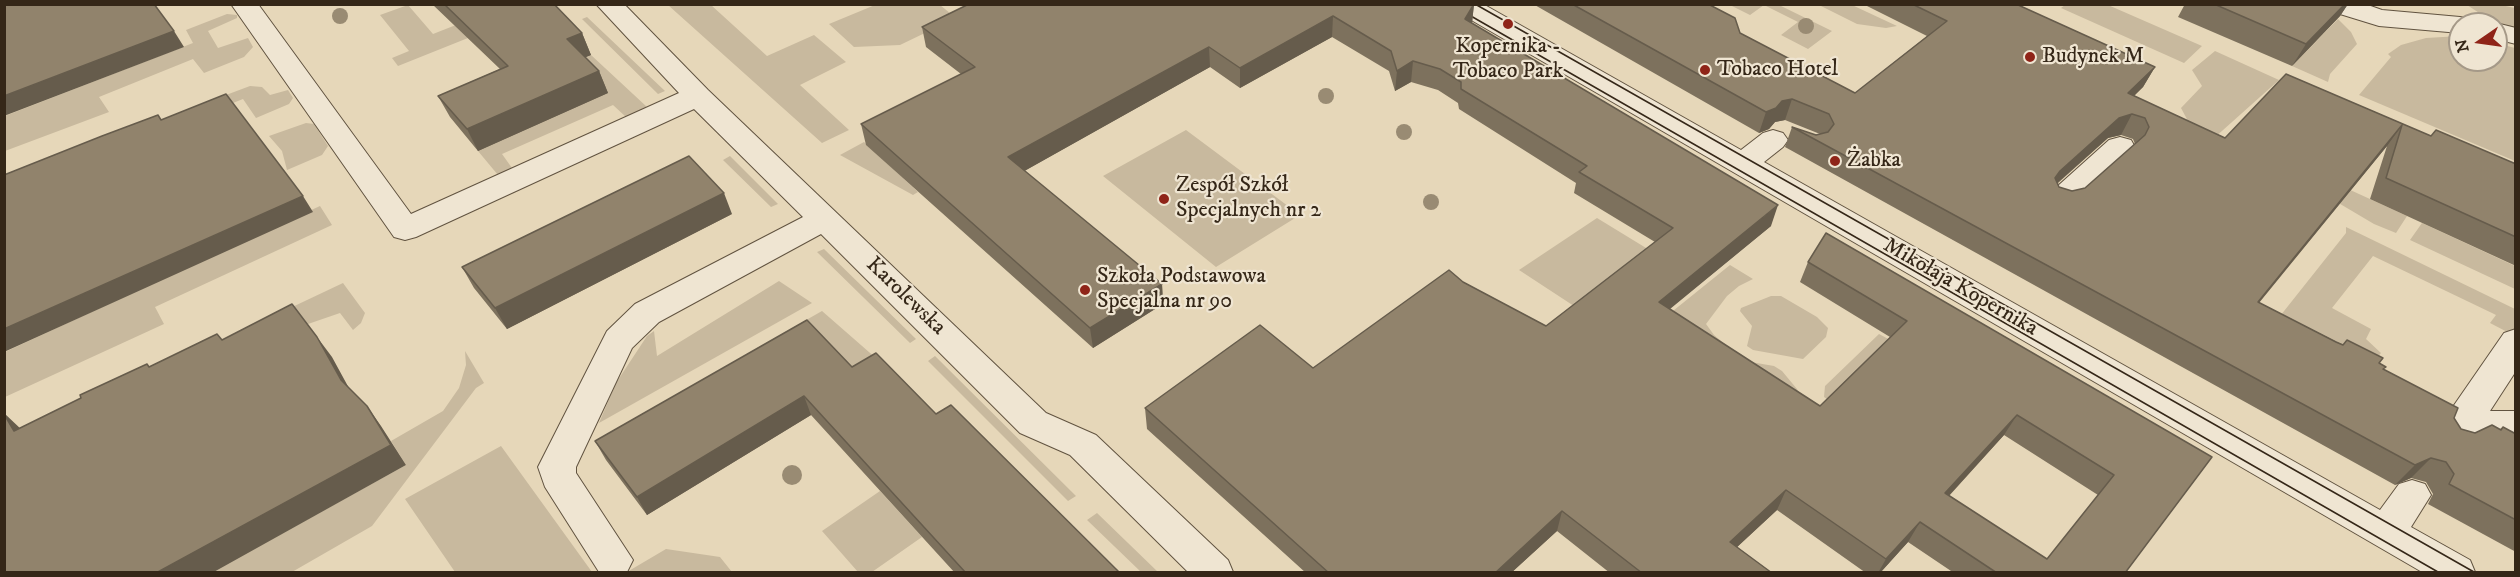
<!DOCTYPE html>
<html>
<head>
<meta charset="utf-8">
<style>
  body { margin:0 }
  #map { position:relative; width:2520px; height:577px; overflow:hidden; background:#e6d7b9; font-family:"IM FELL DW Pica",serif }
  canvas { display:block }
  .frame { position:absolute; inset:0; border:6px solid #352718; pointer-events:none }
  .north { position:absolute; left:2448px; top:12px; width:60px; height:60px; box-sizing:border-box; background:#efe5d2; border:2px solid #a59988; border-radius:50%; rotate:257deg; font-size:16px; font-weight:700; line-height:24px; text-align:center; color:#352718 }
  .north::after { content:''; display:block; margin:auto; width:21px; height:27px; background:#8f2418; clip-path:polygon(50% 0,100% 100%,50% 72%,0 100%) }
</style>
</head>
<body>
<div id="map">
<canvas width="2520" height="577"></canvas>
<div class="frame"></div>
<div class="north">N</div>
</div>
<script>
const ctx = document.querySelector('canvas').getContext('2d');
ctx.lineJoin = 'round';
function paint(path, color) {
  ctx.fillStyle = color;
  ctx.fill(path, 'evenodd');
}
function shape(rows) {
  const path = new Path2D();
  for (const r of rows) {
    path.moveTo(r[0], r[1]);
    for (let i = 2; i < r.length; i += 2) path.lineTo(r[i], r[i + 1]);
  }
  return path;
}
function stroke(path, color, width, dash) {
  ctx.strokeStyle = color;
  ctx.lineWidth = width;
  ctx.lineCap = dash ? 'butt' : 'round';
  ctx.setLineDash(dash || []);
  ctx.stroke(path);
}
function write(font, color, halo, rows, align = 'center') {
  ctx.font = font + ' "IM FELL DW Pica",serif';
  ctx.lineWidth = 4.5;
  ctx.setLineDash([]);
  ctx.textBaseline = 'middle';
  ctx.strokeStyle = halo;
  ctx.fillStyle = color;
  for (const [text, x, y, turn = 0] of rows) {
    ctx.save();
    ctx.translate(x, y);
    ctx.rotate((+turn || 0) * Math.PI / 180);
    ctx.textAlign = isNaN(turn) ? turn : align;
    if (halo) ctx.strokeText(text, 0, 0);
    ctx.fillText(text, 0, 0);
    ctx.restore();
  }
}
paint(shape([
  [408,5,433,34,461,23,473,36,398,66,392,58,409,51,380,15],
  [668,5,711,5,767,56,814,35,846,62,800,85,849,130,822,143],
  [875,5,940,5,956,18,900,45,854,47,829,24],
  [1730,5,1779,5,1832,31,1808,49,1781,35,1798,22,1764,5,1750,15],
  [1819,5,1852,5,1897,26,1886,28,1857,24],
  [2065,5,2108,5,2202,46,2184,63,2061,8],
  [2467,5,2501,5,2515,8,2515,28,2487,18],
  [227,14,237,15,237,18,208,31,218,48,248,38,253,47,244,57,204,73,193,59,99,97,109,112,5,151,5,116,193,43,186,30],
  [587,17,665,91,658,94,582,19],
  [2338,19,2351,32,2357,44,2330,74,2328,82,2292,66],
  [2460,36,2460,60,2496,60,2496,43,2515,48,2515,161,2359,95,2391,57,2388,54,2401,45,2426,38],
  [2215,51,2279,80,2213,139,2189,123,2181,108,2202,86,2192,70],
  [591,55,647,107,626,117,613,105,502,154,512,168,498,175,478,151,608,93,577,61],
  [250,86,262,87,270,95,288,90,293,98,289,104,256,118,243,99,193,119,186,110],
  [306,123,314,124,328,146,322,155,287,170,282,151,269,136],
  [1186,130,1300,215,1216,267,1103,176],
  [864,142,918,192,913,195,840,155],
  [730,156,778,204,771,207,723,160],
  [2335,183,2407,216,2396,233,2374,224,2325,195],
  [320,206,332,225,155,307,164,324,5,397,5,352],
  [1597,218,1651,251,1577,308,1519,270],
  [2422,223,2515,266,2515,289,2410,240],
  [2346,227,2515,309,2515,336,2490,323,2496,315,2492,313,2373,256,2332,308,2371,329,2366,339,2381,353,2367,370,2265,335,2346,233],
  [824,249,916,339,910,343,817,252],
  [1730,265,1753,279,1739,286,1727,296,1706,324,1714,335,1745,361,1774,366,1782,371,1797,389,1803,401,1658,323],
  [779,281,812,303,599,423,616,383,647,336,654,331,657,356],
  [343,283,365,313,361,323,353,330,340,313,308,324,250,327],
  [1771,296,1781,296,1817,317,1828,328,1826,337,1803,359,1753,350,1747,346,1752,326,1740,311,1741,308],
  [822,311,909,387,901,392,771,364,757,348],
  [1879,334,1892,341,1830,401,1824,397,1825,386],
  [465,351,484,383,476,388,372,526,292,572,212,572,406,465,391,441,443,411,459,388,466,365],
  [935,356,1076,496,1068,501,928,361],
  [501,446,592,572,455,572,405,499],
  [880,491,922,537,872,572,858,572,822,531],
  [1097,513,1158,572,1141,572,1087,520],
  [666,549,720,557,732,572,627,572]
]), '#c8b99e');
const minor = shape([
  [231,4,258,4,411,214,679,93,596,4,624,4,708,90,1046,413,1096,435,1228,560,1233,572,1188,572,1070,455,1020,433,821,234,659,322,632,348,576,467,576,473,633,560,627,572,599,572,545,487,538,467,607,331,635,304,803,217,694,109,416,237,405,240,394,237,231,4],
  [1450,4,1483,4,1741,150,1763,133,1773,130,1783,133,1788,140,1783,147,1764,162,2380,510,2399,484,2412,480,2425,484,2431,495,2411,527,2470,560,2475,572,2422,572,1454,10,1450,4],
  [2338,4,2365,4,2382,10,2460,17,2470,19,2473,24,2460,24,2460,33,2379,26,2340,14,2336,8,2338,4],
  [2496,23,2516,28,2516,44,2496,39,2496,24,2491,24,2496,23],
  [2120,137,2131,140,2135,147,2131,154,2072,207,2061,210,2050,207,2046,200,2050,193,2109,140,2120,137],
  [2516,329,2516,371,2490,411,2516,411,2516,439,2506,441,2474,437,2467,447,2454,451,2441,447,2436,437,2450,411,2504,333,2516,329]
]);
stroke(minor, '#615340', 2);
paint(minor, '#efe5d2');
stroke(shape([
  [1450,4,2438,572],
  [1475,4,2474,572]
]), '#352718', 1.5);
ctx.fillStyle = '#998b73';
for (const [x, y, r] of [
  [340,16,8],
  [1806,26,8],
  [1326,96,8],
  [1404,132,8],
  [1431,202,8],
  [792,475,10]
]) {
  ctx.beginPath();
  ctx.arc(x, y, r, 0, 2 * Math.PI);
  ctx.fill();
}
paint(shape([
  [432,4,554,4,582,33,591,55,585,57,599,71,608,93,478,151,450,117,438,96,500,69],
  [969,4,1474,4,1472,23,1771,226,1669,309,1820,406,1890,337,1800,282,1808,262,2212,457,2125,573,1954,573,1908,542,1880,573,1866,573,1777,510,1737,547,1772,573,1610,573,1557,531,1511,573,1306,573,1147,429,1145,408,1313,368,1463,282,1546,326,1655,242,1574,193,1576,183,1459,109,1458,103,1438,90,1411,82,1395,91,1389,71,1332,37,1240,88,1210,67,1024,171,1162,284,1163,304,1093,348,866,145,861,124,961,74,926,47,922,27],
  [2004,435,2098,495,2047,559,1949,496],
  [1533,4,1708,4,1740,33,1855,93,1927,36,1863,4,2016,4,2155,67,2143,87,2134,96,2225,138,2286,74,2431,136,2516,164,2516,266,2370,199,2387,146,2259,303,2379,363,2384,369,2454,418,2461,429,2475,433,2500,429,2503,427,2516,434,2516,552,2428,504,2433,494,2426,482,2411,478,2395,485,1785,147,1792,127,1816,135,1820,134,1785,120,1775,122,1769,129,1759,133],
  [2121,135,2133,139,2135,144,2085,188,2072,191,2059,187,2058,183,2108,138],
  [2185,4,2348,4,2340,16,2292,66,2178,17],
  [732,214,507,329,474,288,462,267],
  [852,367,936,414,1120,573,955,573,811,415,647,515,606,460,595,441]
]), '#7d715d');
paint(shape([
  [1474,4,1472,23,1465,19],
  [2345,4,2348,4,2340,16,2292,66,2306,44],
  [1333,16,1332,37,1240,88,1240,68],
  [174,31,184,47,4,116,4,96],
  [582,33,591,55,577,61,567,39],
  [1209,47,1210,67,1012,178,1008,157],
  [1413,61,1411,82,1395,91,1397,71],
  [2155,67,2143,87,2116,113,2128,93],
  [599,71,608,93,478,151,467,129],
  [1792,99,1785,120,1775,122,1769,129,1759,133,1766,112,1782,101],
  [2132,114,2121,135,2108,138,2048,191,2060,171,2119,118],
  [2402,125,2387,146,2242,323,2258,302],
  [724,193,732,214,507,329,495,308],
  [303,196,313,212,4,352,4,329],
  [1778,205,1771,226,1653,323,1659,302],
  [1162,284,1163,304,1093,348,1090,328],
  [317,337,332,357,356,401,341,380],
  [804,396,811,415,647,515,637,497],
  [367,406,381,426,406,465,212,573,156,573],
  [4,413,23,431,14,431,4,414],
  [2017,415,2004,435,1933,513,1945,493],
  [2431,458,2411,478,2395,485,2415,465],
  [1786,490,1777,510,1721,562,1730,542],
  [1562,511,1557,531,1511,573,1495,573],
  [1920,522,1908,542,1880,573,1878,573,1886,559]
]), '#665c4c');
const building = shape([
  [4,4,154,4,174,31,4,96,4,4],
  [444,4,554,4,582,33,567,39,599,71,467,129,438,96,508,66,444,4],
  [969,4,1474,4,1465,19,1778,205,1659,302,1820,406,1907,321,1808,262,1826,233,2212,457,2125,573,1997,573,1920,522,1886,559,1786,490,1730,542,1772,573,1642,573,1562,511,1495,573,1329,573,1145,408,1260,325,1313,368,1449,270,1463,282,1546,326,1673,228,1579,172,1587,166,1461,89,1461,82,1440,69,1413,61,1397,71,1391,51,1333,16,1240,68,1209,47,1008,157,1162,284,1090,328,861,124,975,67,922,27,969,4],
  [2017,415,2114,475,2047,559,1945,493,2017,415],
  [1572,4,1708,4,1735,18,1740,33,1855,93,1947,21,1912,4,2016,4,2155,67,2128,93,2225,138,2286,74,2431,136,2436,130,2516,164,2516,237,2386,178,2402,125,2258,302,2336,342,2343,345,2347,340,2383,358,2379,363,2386,367,2383,369,2458,408,2454,418,2461,429,2475,433,2492,425,2501,430,2503,427,2516,434,2516,520,2449,484,2454,474,2446,462,2431,458,2415,465,1792,127,1816,135,1828,132,1834,124,1829,114,1792,99,1782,101,1776,108,1766,112,1572,4],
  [2132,114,2145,118,2149,127,2145,135,2085,188,2072,191,2059,187,2055,178,2060,171,2119,118,2132,114],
  [2214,4,2345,4,2306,44,2214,4],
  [226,94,303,196,4,329,4,175,102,136,158,115,161,120,226,94],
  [689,156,724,193,495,308,462,267,689,156],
  [292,304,317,337,341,380,367,406,391,445,156,573,4,573,4,414,14,431,81,398,80,395,147,364,149,367,217,334,222,340,292,304],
  [807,320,852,367,876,353,936,414,951,405,1120,573,966,573,804,396,637,497,595,441,807,320]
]);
paint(building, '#91836c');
stroke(building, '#665c4c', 1.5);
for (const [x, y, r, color] of [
  [1508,24,6,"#8f2418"],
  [2030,57,6,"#8f2418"],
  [1705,70,6,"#8f2418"],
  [1835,161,6,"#8f2418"],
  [1164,199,6,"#8f2418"],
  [1085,290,6,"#8f2418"]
]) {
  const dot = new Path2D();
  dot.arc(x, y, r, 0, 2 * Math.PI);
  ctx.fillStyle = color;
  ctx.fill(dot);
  stroke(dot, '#efe5d2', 2);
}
write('22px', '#352718', '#efe5d2', [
  ["Kopernika -",1508,47,"center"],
  ["Tobaco Park",1508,72,"center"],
  ["Budynek M",2042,57],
  ["Tobaco Hotel",1717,70],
  ["Żabka",1847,161],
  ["Zespół Szkół",1176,186],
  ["Specjalnych nr 2",1176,211],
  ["Szkoła Podstawowa",1097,277],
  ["Specjalna nr 90",1097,302]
], 'left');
write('22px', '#352718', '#efe5d2', [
  ["Mikołaja Kopernika",1960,288,30],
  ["Karolewska",905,297,44]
]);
</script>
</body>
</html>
